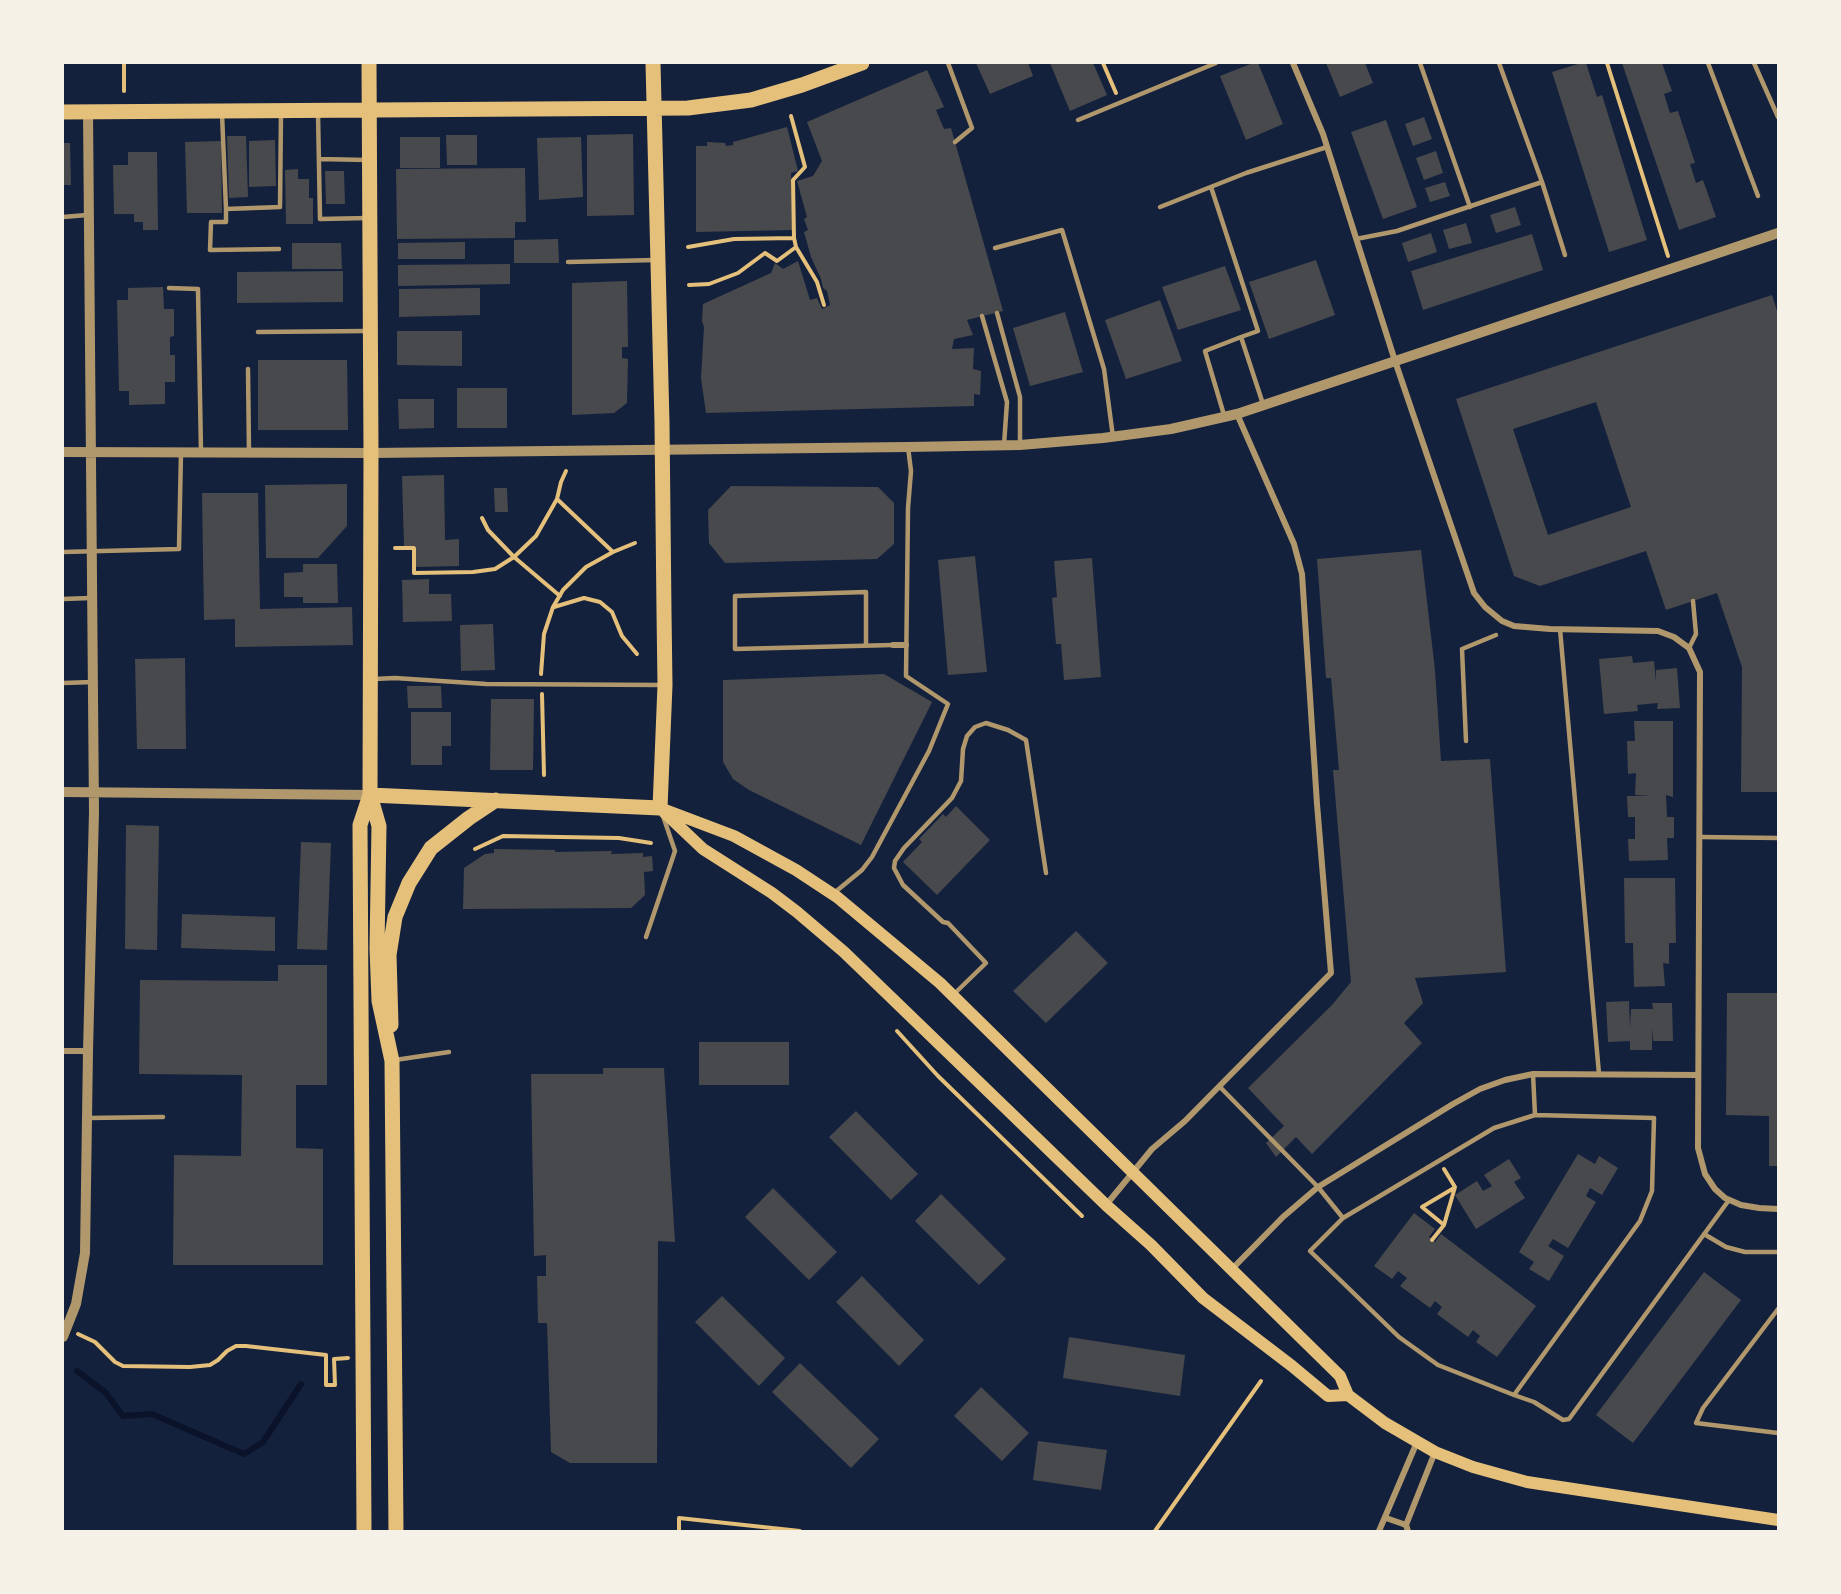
<!DOCTYPE html>
<html>
<head>
<meta charset="utf-8">
<style>
  body { margin:0 }
  #map { position:relative; width:1841px; height:1594px; overflow:hidden; background:#14213d; font-family:"PT Sans Narrow",sans-serif }
  canvas { display:block }
  .frame { position:absolute; inset:0; border:64px solid #f6f1e7; pointer-events:none }
</style>
</head>
<body>
<div id="map">
<canvas width="1841" height="1594"></canvas>
<div class="frame"></div>
</div>
<script>
const ctx = document.querySelector('canvas').getContext('2d');
ctx.lineJoin = 'round';
function shape(rows) {
  const path = new Path2D();
  for (const r of rows) {
    path.moveTo(r[0], r[1]);
    for (let i = 2; i < r.length; i += 2) path.lineTo(r[i], r[i + 1]);
  }
  return path;
}
function stroke(path, color, width, dash) {
  ctx.strokeStyle = color;
  ctx.lineWidth = width;
  ctx.lineCap = dash ? 'butt' : 'round';
  ctx.setLineDash(dash || []);
  ctx.stroke(path);
}
function paint(path, color) {
  ctx.fillStyle = color;
  ctx.fill(path, 'evenodd');
}
stroke(shape([
  [77,1371,106,1393,123,1416,152,1414,244,1454,263,1442,301,1384]
]), '#0b132b', 6);
paint(shape([
  [976,63,1028,63,1033,76,990,94],
  [1050,63,1093,63,1107,95,1070,111],
  [1253,63,1258,63,1283,124,1246,140,1220,76],
  [1326,63,1365,63,1373,83,1340,97],
  [1581,63,1586,63,1597,97,1602,95,1647,240,1609,252,1552,72],
  [1622,63,1662,63,1672,91,1664,94,1670,113,1678,111,1695,163,1690,164,1696,183,1703,180,1716,217,1679,230],
  [927,70,944,107,936,110,944,129,951,128,1003,311,967,320,973,335,954,339,952,349,974,348,973,369,981,371,980,395,974,394,974,406,706,413,701,378,704,327,702,321,703,304,771,273,775,263,783,269,798,261,810,300,817,298,822,309,830,305,827,291,823,288,821,279,811,257,804,232,808,230,804,219,807,217,797,181,813,176,822,161,807,122],
  [1424,117,1432,139,1413,146,1405,124],
  [1386,120,1417,207,1383,219,1351,132],
  [787,127,798,171,791,173,793,230,696,232,696,146,707,146,707,142,725,143,726,146,733,145,733,142],
  [633,134,634,215,587,216,587,135],
  [446,135,477,135,477,165,447,165],
  [227,136,246,136,248,197,229,198],
  [400,137,440,137,440,168,400,168],
  [581,137,583,197,539,200,537,138],
  [275,140,276,186,249,187,249,141],
  [221,141,222,213,187,213,185,142],
  [63,143,70,143,71,185,63,185],
  [1436,151,1443,173,1424,180,1416,158],
  [128,152,157,152,158,230,143,230,143,222,134,222,134,214,114,214,113,165,128,165],
  [525,168,526,222,515,222,515,238,397,239,396,169],
  [298,169,298,179,309,179,309,198,313,198,313,224,286,224,285,170],
  [325,171,344,171,345,204,326,204],
  [1445,182,1450,196,1430,202,1425,188],
  [1515,207,1521,225,1496,233,1490,215],
  [1466,223,1472,243,1449,249,1443,230],
  [1431,233,1437,252,1408,262,1402,243],
  [1532,234,1543,270,1423,310,1411,271],
  [558,239,559,263,514,263,514,240],
  [465,242,465,259,398,259,398,243],
  [292,243,341,243,342,269,292,269],
  [1316,260,1335,315,1269,339,1249,282],
  [510,264,510,284,398,286,398,265],
  [1225,266,1241,310,1178,330,1162,287],
  [343,271,343,302,237,303,237,272],
  [627,281,628,347,622,347,622,358,628,359,627,403,614,413,572,415,572,283],
  [163,287,164,309,174,309,174,336,170,337,170,355,175,355,175,382,165,382,165,404,129,405,129,391,119,391,117,300,128,300,128,288],
  [480,288,480,315,399,317,399,289],
  [1772,295,1778,314,1778,792,1741,792,1742,667,1717,593,1666,610,1646,551,1540,586,1514,576,1456,399],
  [1596,402,1631,507,1548,535,1513,429],
  [1160,300,1182,361,1126,379,1105,320],
  [1065,312,1083,372,1030,386,1013,328],
  [397,331,462,331,462,366,397,365],
  [258,360,347,360,348,430,258,430],
  [457,388,507,388,507,428,457,428],
  [398,399,434,399,434,428,399,429],
  [444,475,445,540,459,539,459,566,416,567,416,546,404,546,402,476],
  [347,484,347,526,318,558,266,558,265,485],
  [731,486,878,487,894,503,894,544,877,559,725,563,709,543,708,510],
  [494,488,507,488,508,512,495,512],
  [202,493,258,493,260,609,352,607,353,645,235,647,235,619,204,620],
  [1421,550,1435,670,1441,761,1490,759,1506,972,1415,978,1423,1003,1404,1023,1422,1043,1312,1154,1296,1137,1276,1157,1266,1143,1284,1126,1248,1088,1332,1005,1351,982,1333,770,1339,770,1331,678,1326,678,1317,559],
  [975,556,987,672,948,675,938,560],
  [1092,558,1101,677,1064,680,1061,644,1056,644,1052,598,1057,597,1054,561],
  [303,564,337,564,338,603,303,603,303,597,284,597,284,573,303,572],
  [429,579,429,594,451,594,452,621,403,622,402,580],
  [493,624,495,670,461,671,460,625],
  [1632,656,1633,663,1654,661,1656,682,1656,670,1677,668,1680,708,1657,709,1658,703,1637,705,1638,711,1604,714,1599,659],
  [185,658,186,749,137,749,135,659],
  [884,674,932,702,861,845,749,790,733,779,723,762,723,680],
  [407,686,441,686,442,708,408,708],
  [491,699,534,699,533,770,490,770],
  [411,712,451,712,451,746,442,746,442,765,411,765],
  [1634,721,1673,721,1673,797,1666,795,1667,817,1674,817,1674,838,1667,838,1668,860,1629,861,1628,839,1635,839,1635,817,1628,817,1627,796,1651,796,1635,795,1636,773,1628,774,1627,741,1635,741],
  [956,806,990,840,937,895,903,862,922,842,919,839,943,814,946,817],
  [126,825,159,826,157,950,125,949],
  [301,842,331,843,327,950,297,949],
  [494,849,555,850,555,852,612,851,611,854,643,853,643,857,652,856,653,871,644,872,645,895,631,908,463,909,464,868,485,854,494,853],
  [1624,878,1675,878,1676,943,1669,943,1669,964,1663,963,1665,986,1634,987,1633,943,1625,943],
  [182,914,275,917,275,951,181,948],
  [1076,931,1108,963,1046,1023,1013,991],
  [278,965,327,965,327,1085,296,1085,296,1148,323,1149,323,1265,173,1265,174,1155,241,1156,242,1075,139,1074,140,980,278,981],
  [1727,993,1778,993,1778,1166,1769,1166,1769,1116,1726,1115],
  [1629,1001,1630,1028,1631,1009,1653,1009,1652,1003,1672,1003,1673,1041,1653,1041,1652,1028,1652,1050,1630,1050,1630,1041,1608,1042,1606,1002],
  [699,1042,789,1042,789,1085,699,1085],
  [603,1068,664,1068,675,1242,658,1241,657,1463,570,1463,551,1452,547,1323,538,1323,537,1276,546,1276,546,1255,534,1256,531,1074,603,1074],
  [856,1111,918,1174,891,1200,829,1137],
  [1578,1154,1595,1164,1599,1156,1618,1168,1602,1195,1590,1188,1586,1196,1596,1202,1568,1248,1553,1239,1548,1246,1564,1256,1549,1281,1529,1269,1534,1262,1519,1252],
  [1509,1159,1521,1178,1514,1182,1525,1198,1476,1229,1455,1195,1477,1181,1483,1191,1492,1186,1484,1175],
  [773,1188,837,1252,809,1280,745,1217],
  [941,1194,1006,1259,979,1285,915,1221],
  [1414,1213,1435,1229,1429,1237,1435,1242,1441,1234,1536,1306,1497,1357,1476,1342,1480,1336,1473,1330,1468,1337,1437,1314,1442,1307,1435,1301,1430,1308,1400,1286,1407,1278,1398,1271,1392,1279,1374,1266],
  [1704,1272,1741,1300,1633,1443,1596,1415],
  [862,1276,924,1340,899,1366,836,1302],
  [722,1296,785,1358,759,1386,695,1322],
  [1069,1337,1185,1355,1180,1396,1063,1378],
  [800,1363,879,1439,851,1468,772,1392],
  [981,1387,1029,1433,1002,1461,954,1416],
  [1038,1441,1107,1450,1101,1490,1033,1480]
]), '#48494c');
stroke(shape([
  [1103,63,1116,93],
  [1607,63,1668,256],
  [124,91,124,63],
  [791,116,805,167,793,180,794,238],
  [688,247,734,239,794,238,796,247,817,282,824,305],
  [689,285,709,284,738,273,765,253,777,261,796,247],
  [566,471,561,482,557,499,613,552,635,543],
  [482,518,488,530,514,557,560,596],
  [395,548,414,548,414,573,473,572,495,569,514,557,536,536,557,499],
  [554,607,584,598,600,602,612,612,622,636,637,654],
  [541,674,544,634,553,607,563,590,586,567,613,552],
  [542,694,544,775],
  [475,849,503,836,619,838,651,843],
  [897,1031,938,1076,1082,1216],
  [1444,1225,1422,1207,1454,1188],
  [1432,1240,1444,1225,1455,1187,1444,1169],
  [78,1334,95,1342,115,1362,123,1366,190,1367,210,1365,218,1360,227,1351,236,1346,246,1346,326,1355,326,1385,335,1385,334,1359,348,1358],
  [679,1531,679,1518,800,1531],
  [1155,1531,1261,1381]
]), '#e5c07b', 4);
stroke(shape([
  [948,63,972,128,955,142],
  [1420,63,1470,207],
  [1499,63,1542,182,1565,255],
  [1708,63,1758,196],
  [1754,63,1778,117],
  [318,113,320,219,368,218],
  [222,114,226,209],
  [1078,120,1216,63],
  [319,159,367,160],
  [1211,187,1258,331,1241,337,1263,404],
  [1160,207,1246,173,1327,147],
  [63,217,87,215],
  [1356,239,1397,231,1542,182],
  [995,248,1062,230,1104,369,1113,437],
  [279,249,210,250,211,222,226,222,226,209,280,207,281,113],
  [568,262,656,260],
  [169,288,198,289,201,452],
  [997,313,1020,397,1020,445],
  [982,316,1007,402,1004,445],
  [258,332,368,331],
  [248,369,249,452],
  [1224,415,1205,351,1241,337],
  [63,552,179,549,181,452],
  [63,599,90,598],
  [1560,629,1599,1074],
  [866,645,866,592,735,596,735,649,893,645],
  [1689,648,1696,634,1693,601],
  [374,679,395,678,486,684,662,685],
  [63,683,93,682],
  [1466,741,1462,649,1496,635],
  [1700,837,1778,838],
  [834,893,862,870,872,857,929,751,948,704,906,676,908,508,911,471,908,447],
  [646,937,675,851,663,816],
  [953,995,986,963,948,923,943,922,903,885,894,868,895,861,904,848,952,798,961,781,963,749,967,736,975,727,986,723,1008,730,1026,740,1046,873],
  [395,1060,449,1052],
  [1533,1074,1535,1115],
  [1220,1087,1318,1187,1343,1218],
  [1535,1115,1654,1118,1652,1191,1640,1221,1514,1395,1438,1365,1399,1337,1310,1251,1343,1218,1494,1128,1535,1115],
  [87,1118,163,1117],
  [1704,1234,1726,1247,1745,1252,1778,1252],
  [1778,1309,1703,1408,1696,1423,1778,1433],
  [1514,1395,1534,1402,1563,1420,1569,1419,1729,1200]
]), '#b1986c', 4.5);
stroke(shape([
  [1293,63,1323,134,1395,361,1474,593,1485,607,1502,621,1514,626,1550,629,1658,631,1674,637,1689,648,1700,672,1698,1148,1705,1174,1715,1189,1725,1198,1741,1205,1759,1208,1778,1209],
  [893,645,906,645],
  [63,1051,88,1051],
  [1106,1205,1152,1149,1185,1121,1331,973,1317,804,1302,574,1294,544,1237,414],
  [1231,1270,1283,1217,1318,1187,1453,1104,1480,1089,1505,1080,1533,1074,1698,1075],
  [1386,1518,1406,1525],
  [1379,1531,1417,1442],
  [1408,1531,1406,1525,1435,1452]
]), '#b1986c', 6);
stroke(shape([
  [63,452,371,453,908,447,1020,445,1103,438,1171,429,1237,414,1778,233],
  [63,792,370,795],
  [63,1337,76,1304,85,1253,88,1051,94,812,88,112]
]), '#b1986c', 10);
stroke(shape([
  [660,808,734,836,796,870,837,897,940,983,1340,1376,1348,1395,1385,1423,1435,1452,1473,1467,1527,1482,1778,1520],
  [665,813,703,849,772,893,797,912,844,952,1106,1205,1151,1245,1203,1298,1292,1366,1328,1396,1348,1395]
]), '#e5c07b', 12);
stroke(shape([
  [369,63,371,453,370,795,379,826,377,948,379,1001,392,1061,396,1531],
  [63,112,688,108,751,100,802,85,862,63],
  [370,795,660,808,665,685,664,612,662,423,653,63],
  [391,1025,389,955,395,917,409,883,431,848,469,818,496,800],
  [364,1531,360,825,370,795]
]), '#e5c07b', 15);
</script>
</body>
</html>
